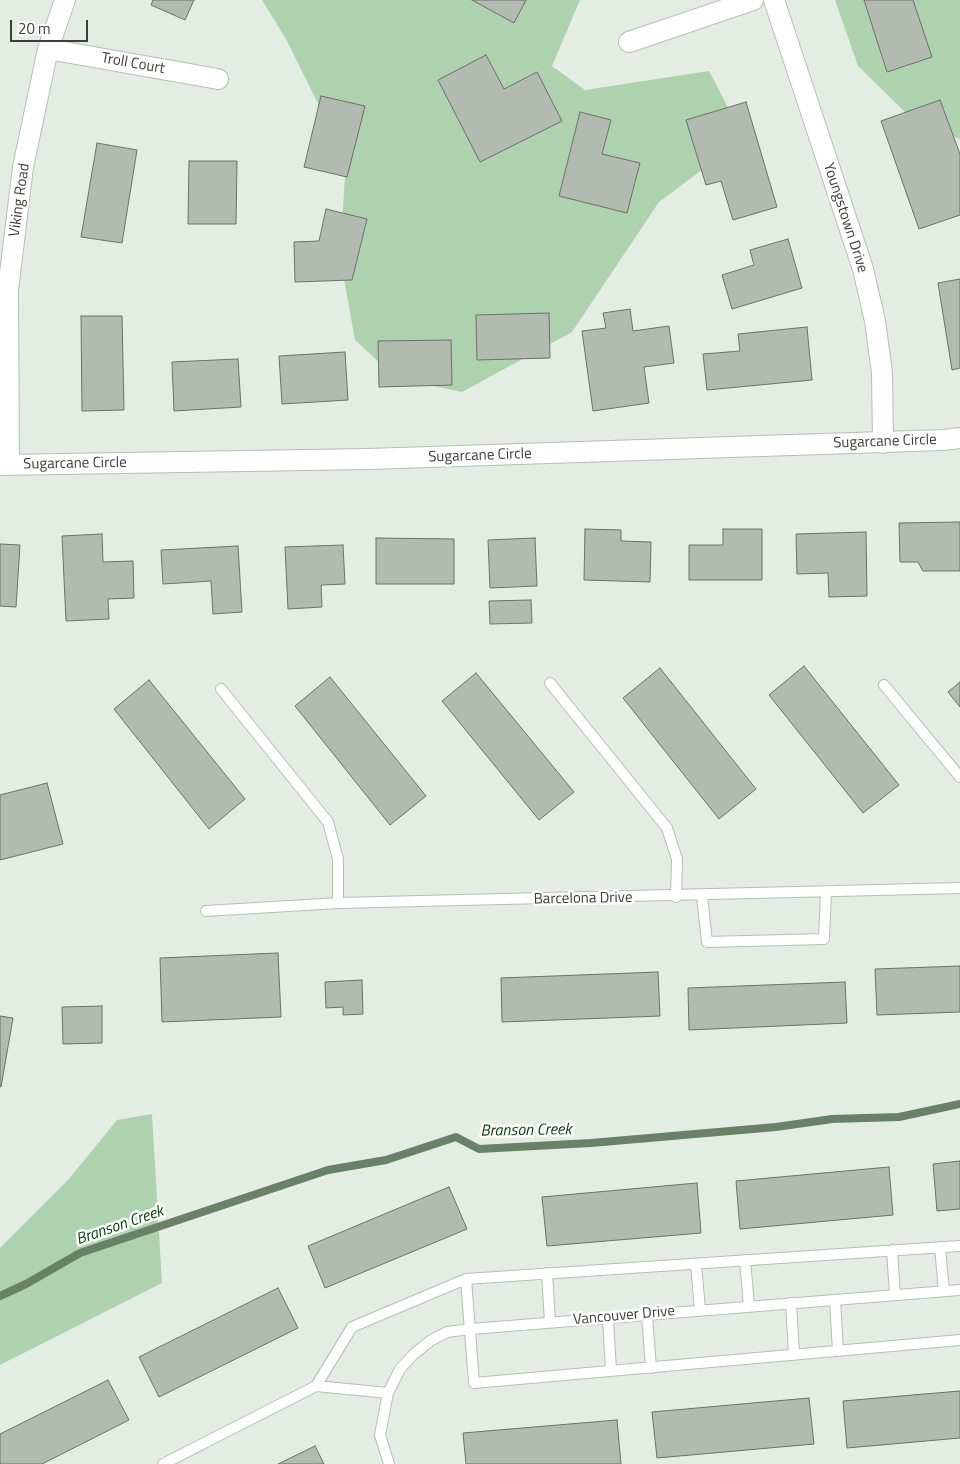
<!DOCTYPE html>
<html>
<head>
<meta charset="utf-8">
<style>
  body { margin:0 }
  #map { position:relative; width:960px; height:1464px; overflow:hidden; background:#e4ede4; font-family:"Titillium Web",sans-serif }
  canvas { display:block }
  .scale { position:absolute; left:10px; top:20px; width:78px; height:22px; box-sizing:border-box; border:2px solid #3b3e3a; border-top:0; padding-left:6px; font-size:15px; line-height:18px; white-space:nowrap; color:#3b3e3a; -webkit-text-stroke:4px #fff; paint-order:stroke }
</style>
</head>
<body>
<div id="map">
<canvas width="960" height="1464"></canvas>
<div class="scale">20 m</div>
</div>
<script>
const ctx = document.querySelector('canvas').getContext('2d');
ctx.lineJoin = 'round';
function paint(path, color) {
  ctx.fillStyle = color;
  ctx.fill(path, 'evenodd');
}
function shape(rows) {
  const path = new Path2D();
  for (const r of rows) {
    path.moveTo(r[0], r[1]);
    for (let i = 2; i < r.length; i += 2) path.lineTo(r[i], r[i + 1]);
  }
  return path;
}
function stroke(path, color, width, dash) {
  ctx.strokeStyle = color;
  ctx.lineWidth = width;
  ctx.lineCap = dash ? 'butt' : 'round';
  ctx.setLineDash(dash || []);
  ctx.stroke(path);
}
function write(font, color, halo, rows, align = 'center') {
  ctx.font = font + ' "Titillium Web",sans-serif';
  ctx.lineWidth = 5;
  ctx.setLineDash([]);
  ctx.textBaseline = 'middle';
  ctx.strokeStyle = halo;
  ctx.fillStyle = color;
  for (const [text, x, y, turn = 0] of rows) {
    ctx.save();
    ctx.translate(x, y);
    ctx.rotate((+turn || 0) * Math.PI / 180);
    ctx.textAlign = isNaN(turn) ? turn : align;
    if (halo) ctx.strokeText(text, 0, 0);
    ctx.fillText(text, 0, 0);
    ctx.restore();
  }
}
paint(shape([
  [262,0,580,0,552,66,585,90,709,71,732,115,706,167,659,202,572,332,462,392,396,378,355,340,340,257,346,160,286,39],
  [835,0,960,0,960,139,912,119,858,66],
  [152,1114,162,1283,0,1365,0,1248,69,1179,117,1120]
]), '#aed2ad');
stroke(shape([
  [0,1296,26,1284,80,1253,328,1170,386,1160,456,1137,479,1149,591,1143,776,1127,832,1119,899,1117,960,1104]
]), '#688167', 8);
const building = shape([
  [153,0,194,0,185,20,151,5,153,0],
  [472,0,526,0,514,23,472,0],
  [864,0,913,0,932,57,887,72,864,0],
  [486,55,504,89,537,72,562,121,480,162,438,80,486,55],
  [321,96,365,106,347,177,304,167,321,96],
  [940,100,960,154,960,215,919,229,881,121,940,100],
  [746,102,777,207,733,220,721,181,706,185,686,120,746,102],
  [580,112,611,120,602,154,640,163,627,213,559,196,580,112],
  [97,143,137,150,122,243,81,237,97,143],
  [189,161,237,161,236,224,188,224,189,161],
  [326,209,367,219,352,280,295,282,294,242,319,241,326,209],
  [788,239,802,288,732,309,722,275,754,265,750,250,788,239],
  [960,279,960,368,952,370,938,283,960,279],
  [630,309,633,331,669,326,674,363,644,367,649,403,593,411,582,331,606,328,603,313,630,309],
  [549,313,550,358,477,360,476,315,549,313],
  [81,316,122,316,124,410,82,411,81,316],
  [807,327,812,380,707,390,703,354,740,351,738,334,807,327],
  [451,340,452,385,379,387,378,341,451,340],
  [345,352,348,400,282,404,279,356,345,352],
  [238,359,241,407,174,411,172,362,238,359],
  [960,522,960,571,923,571,918,562,900,562,899,523,960,522],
  [585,529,621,530,621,541,651,542,650,582,584,580,585,529],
  [723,529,762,529,762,580,689,580,689,545,723,545,723,529],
  [866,532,867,596,829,597,828,573,797,574,796,534,866,532],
  [102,534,103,562,133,561,134,598,108,599,109,619,66,621,62,536,102,534],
  [376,538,454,539,454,584,376,584,376,538],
  [535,538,537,586,490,588,488,540,535,538],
  [0,544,20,545,16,607,0,606,0,544],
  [343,545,345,584,321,585,322,607,288,609,285,547,343,545],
  [238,546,242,612,213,614,211,581,163,584,161,550,238,546],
  [531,600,532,623,490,624,489,601,531,600],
  [804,666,899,785,863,813,769,695,804,666],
  [660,668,756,789,719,819,623,698,660,668],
  [476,673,574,792,539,820,442,701,476,673],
  [330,677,426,796,390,825,295,706,330,677],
  [149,680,245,799,209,829,114,709,149,680],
  [960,682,960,707,948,692,960,682],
  [47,783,63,844,0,860,0,795,47,783],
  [278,953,281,1017,162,1022,160,958,278,953],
  [960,966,960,1012,877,1015,875,969,960,966],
  [658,972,660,1016,502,1022,501,978,658,972],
  [362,980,363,1014,343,1015,343,1007,326,1008,325,982,362,980],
  [845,982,847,1023,689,1030,688,988,845,982],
  [102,1006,102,1043,63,1044,62,1007,102,1006],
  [0,1016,13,1018,1,1087,0,1087,0,1016],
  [960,1161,960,1209,937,1211,933,1164,960,1161],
  [889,1167,893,1215,740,1229,736,1181,889,1167],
  [697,1183,701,1233,547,1246,542,1197,697,1183],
  [449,1187,467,1229,325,1288,308,1246,449,1187],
  [278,1288,298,1328,159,1397,139,1357,278,1288],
  [108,1380,129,1420,42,1464,0,1464,0,1434,108,1380],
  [960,1391,960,1438,847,1448,843,1401,960,1391],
  [809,1398,814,1444,657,1458,652,1412,809,1398],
  [617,1420,621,1464,466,1464,463,1433,617,1420],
  [315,1446,324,1464,278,1464,315,1446]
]);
paint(building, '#b2bab1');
stroke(building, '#6a726a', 1);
const service = shape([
  [550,683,667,828,677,859,676,897],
  [884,685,960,777],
  [221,689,328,822,338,859,338,903],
  [702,896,707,942,824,939,826,892],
  [206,911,338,903,960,888],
  [940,1247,944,1291],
  [892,1250,895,1295],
  [745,1260,749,1306],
  [696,1264,700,1310],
  [547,1273,550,1322],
  [466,1279,474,1383,960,1340],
  [835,1300,838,1351],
  [791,1303,794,1354],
  [647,1315,651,1368],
  [608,1318,611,1371],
  [316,1386,352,1327,466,1279,960,1246],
  [163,1464,316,1386,388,1393],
  [389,1464,380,1435,388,1393,400,1369,414,1354,430,1341,447,1332,471,1329,960,1290]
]);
const minor = shape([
  [774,0,863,269,875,321,882,373,883,443],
  [629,42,753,0],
  [48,49,218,79],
  [0,465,368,459,944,440,960,438],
  [9,465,8,290,23,167,48,49,65,0]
]);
stroke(service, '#b6beb6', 12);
stroke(minor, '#b6beb6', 22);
stroke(service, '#fff', 10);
stroke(minor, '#fff', 20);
write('15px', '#3b3e3a', '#fff', [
  ["Troll Court",133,64,10],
  ["Viking Road",20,200,-82],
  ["Youngstown Drive",845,218,72],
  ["Sugarcane Circle",885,442,-2],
  ["Sugarcane Circle",480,456,-2],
  ["Sugarcane Circle",75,464,-1],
  ["Barcelona Drive",583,899,-1],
  ["Vancouver Drive",624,1316,-5]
]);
write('italic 16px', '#053c09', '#fff', [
  ["Branson Creek",526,1131,-1],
  ["Branson Creek",120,1226,-19]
]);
</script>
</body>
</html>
